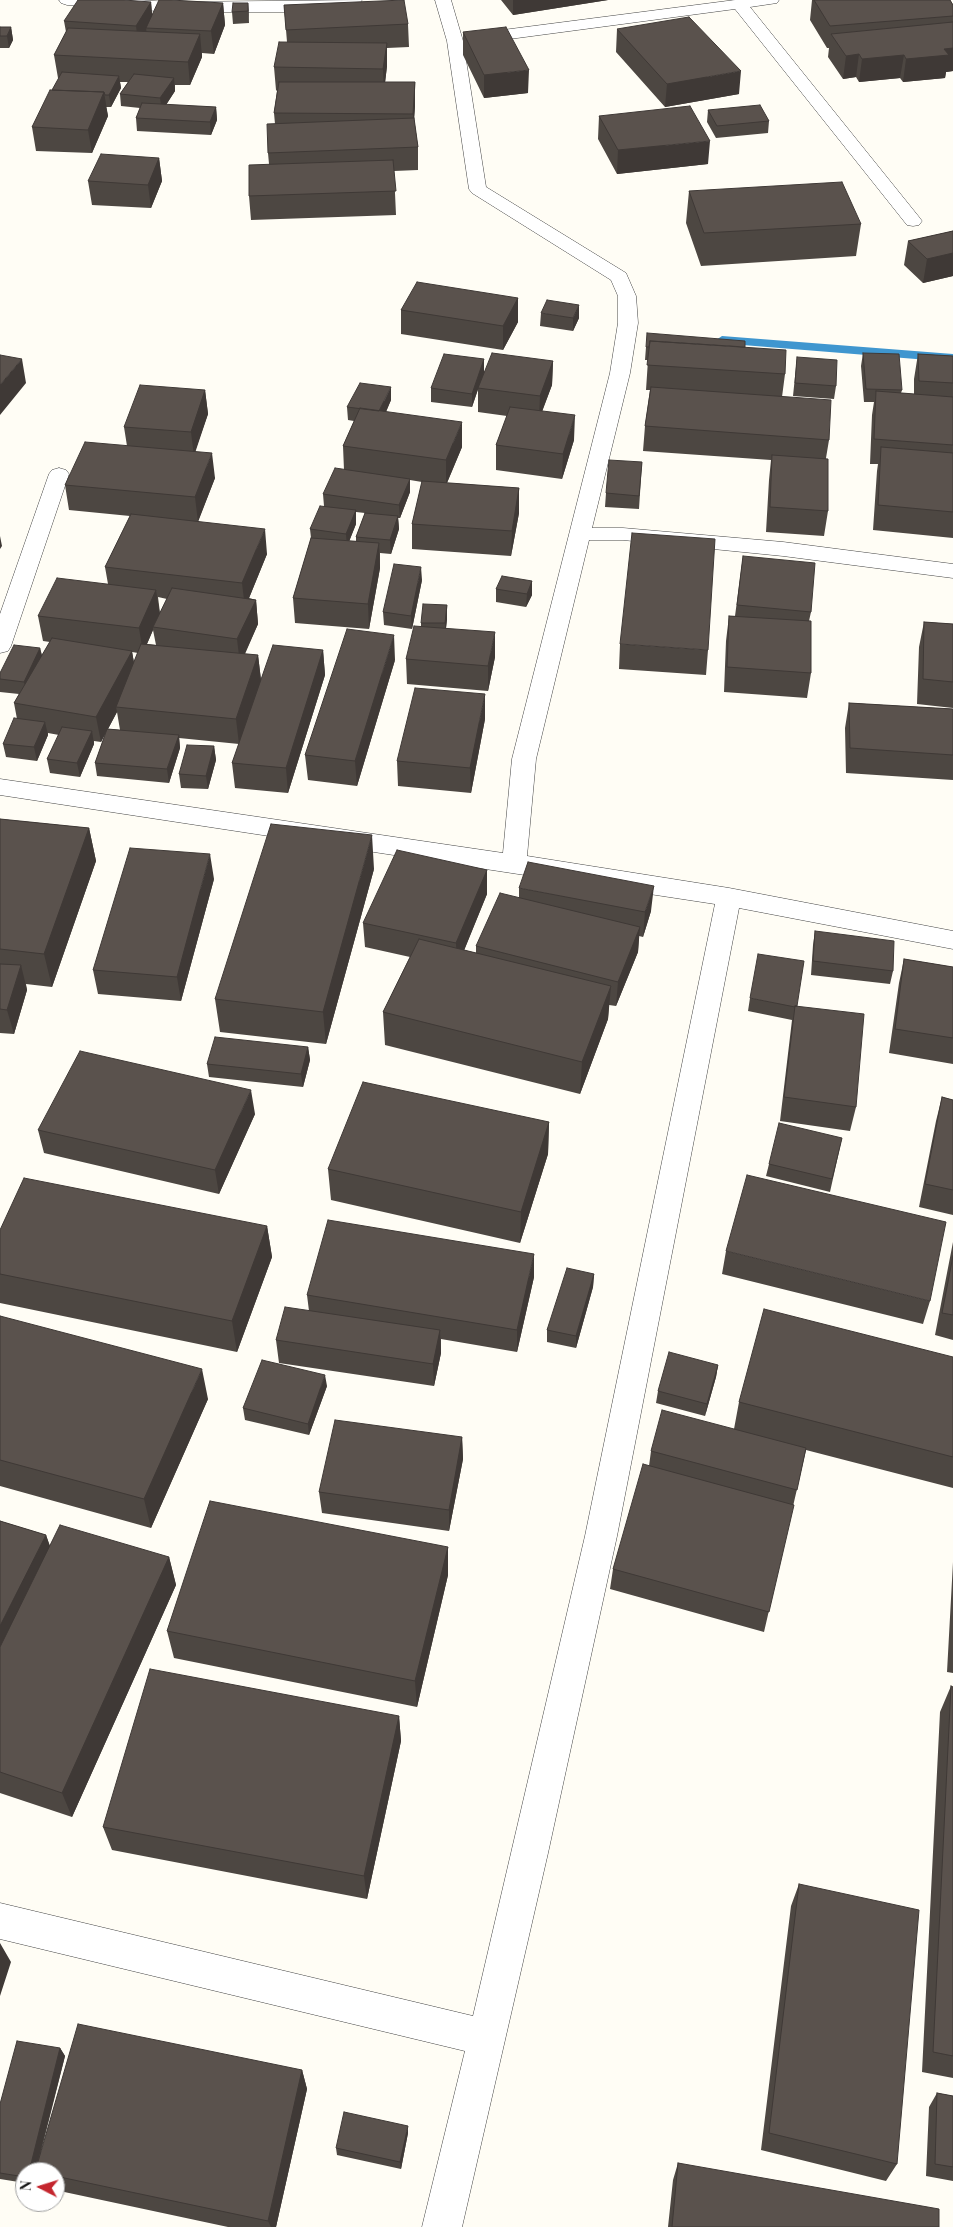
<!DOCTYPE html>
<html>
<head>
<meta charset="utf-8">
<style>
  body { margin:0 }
  #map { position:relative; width:953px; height:2227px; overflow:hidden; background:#fffdf5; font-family:"Playfair Display",serif }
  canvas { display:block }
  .north { position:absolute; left:15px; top:2162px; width:50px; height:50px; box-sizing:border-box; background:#fff; border:1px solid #a0a0a0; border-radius:50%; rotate:275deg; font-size:14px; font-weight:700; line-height:20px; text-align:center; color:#111 }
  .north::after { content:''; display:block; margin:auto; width:18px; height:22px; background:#c4262e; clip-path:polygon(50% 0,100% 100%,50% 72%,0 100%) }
</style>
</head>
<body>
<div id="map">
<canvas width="953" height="2227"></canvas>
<div class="north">N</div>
</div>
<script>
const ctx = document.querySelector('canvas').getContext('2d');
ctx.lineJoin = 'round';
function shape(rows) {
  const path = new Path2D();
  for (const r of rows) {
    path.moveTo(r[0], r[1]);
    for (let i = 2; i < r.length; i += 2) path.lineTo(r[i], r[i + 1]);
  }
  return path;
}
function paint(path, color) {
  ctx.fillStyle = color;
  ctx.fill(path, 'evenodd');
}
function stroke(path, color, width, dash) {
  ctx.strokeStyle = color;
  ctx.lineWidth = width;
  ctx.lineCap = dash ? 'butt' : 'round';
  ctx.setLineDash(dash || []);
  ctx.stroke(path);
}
paint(shape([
  [722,336,953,354,953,362,718,343,716,340,722,336]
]), '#3f96cf');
const minor = shape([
  [59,0,137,0,172,2,362,0,360,3,354,5,291,12,172,12,67,5,61,3,59,0],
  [435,0,451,0,463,41,486,187,626,273,636,296,638,323,630,373,592,528,623,528,783,542,953,564,953,578,783,556,623,540,589,540,536,759,527,856,729,888,953,931,953,949,739,908,617,1536,548,1853,462,2227,422,2227,465,2051,0,1939,0,1903,473,2016,585,1536,715,904,0,795,0,779,503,853,512,759,610,373,618,323,618,296,611,280,472,193,469,189,447,41,435,0],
  [735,0,779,0,777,3,750,7,919,217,922,221,919,225,913,226,907,225,735,9,472,44,466,42,464,39,466,36,472,34,735,0],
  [59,468,66,470,69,474,11,646,8,651,0,653,0,614,49,474,52,470,59,468]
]);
stroke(minor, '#444', 1);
paint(minor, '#fff');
paint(shape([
  [501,0,608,0,513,15],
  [812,0,950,0,953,5,953,71,946,72,945,78,903,82,900,78,859,82,856,77,843,79,828,57,829,48,827,48,810,20],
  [151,2,152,14,223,3,225,25,214,54,202,53,202,57,190,85,175,85,175,91,166,105,216,107,217,120,211,135,137,131,136,118,140,108,121,106,120,94,128,82,120,82,121,88,111,107,106,107,108,116,92,153,36,151,32,127,59,78,58,78,54,55,66,32,64,21],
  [248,3,249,23,233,24,232,12],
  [284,5,408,24,409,47,387,48,387,66,385,82,415,82,415,106,414,118,418,147,418,170,394,171,396,215,251,220,249,196,269,164,268,153,275,124,274,113,277,91,276,90,274,67,287,42],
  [0,27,11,27,13,40,9,48,0,48],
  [617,29,739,94,665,107,616,52],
  [463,32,528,93,484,98,463,55],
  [708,110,769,121,768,133,716,138,707,122],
  [599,116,708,164,617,174,598,139],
  [159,158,162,181,151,208,92,205,88,181],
  [689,191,861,224,856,256,701,266,686,223],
  [953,231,953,276,923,283,904,265,908,241],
  [518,298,518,322,503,350,401,334,401,310],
  [541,313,579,318,573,331,540,326],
  [646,347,745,347,785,374,782,397,829,440,826,458,828,511,824,536,766,532,769,480,771,460,643,451,645,426,650,390,646,390,648,360,645,360],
  [863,353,902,390,901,393,914,394,914,379,918,354,953,356,953,538,873,530,877,471,878,464,870,464,872,415,874,402,864,402,861,366],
  [797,357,836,386,834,399,793,396],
  [484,359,484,372,553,361,552,385,542,411,574,440,562,479,496,470,496,445,507,416,478,412,478,389,472,407,431,402,431,388],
  [205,390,208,414,195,451,215,478,198,521,267,554,249,598,256,600,258,624,245,654,258,655,261,680,323,650,325,675,288,793,235,788,232,763,239,744,179,738,180,748,169,783,97,776,95,763,106,732,101,742,94,741,94,744,80,777,50,773,47,759,59,735,48,733,48,735,37,761,6,757,3,744,17,719,14,703,19,694,0,692,0,673,40,648,42,655,50,642,43,641,38,616,108,584,105,567,130,516,69,510,65,485,127,446,124,427],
  [158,597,167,599,160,613],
  [153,630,156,645,147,644],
  [132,652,138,653,134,662],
  [117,712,120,730,108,729],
  [391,400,386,412,462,447,447,483,519,488,519,513,511,556,412,549,412,524,422,482,410,480,410,492,400,518,398,518,399,529,391,554,380,553,380,568,369,629,295,623,293,598,311,538,310,529,324,506,323,494,344,470,343,446,354,421,348,420,347,407],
  [356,512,365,513,356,537,356,541,349,541,356,524],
  [642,462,639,509,605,507,606,493],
  [743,556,811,612,809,621,811,673,807,698,724,692,726,641,729,616,735,616],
  [422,580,412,629,384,625,383,612],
  [532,581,532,595,526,607,496,602,496,589],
  [447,605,447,619,446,628,495,657,488,691,407,684,406,659,421,626,421,623],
  [924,622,953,624,953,708,917,704,919,647],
  [620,644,708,650,706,675,619,669],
  [395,660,357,786,308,780,305,755],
  [849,703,953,709,953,780,846,773,845,728],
  [485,719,471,793,398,786,397,761],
  [214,746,216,760,208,789,181,788,179,774],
  [0,819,89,828,96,861,52,987,26,984,27,990,14,1034,0,1033],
  [374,869,326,1044,220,1032,215,999],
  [487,870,487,894,464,950,476,953,476,946,519,898,519,888,651,911,643,937,639,936,638,952,616,1006,609,1005,608,1019,580,1094,385,1045,383,1012,410,957,365,947,363,923],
  [214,879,181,1001,98,994,93,970],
  [815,931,893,971,890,984,811,975,813,945],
  [904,959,953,967,953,1064,889,1053,899,983],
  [750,998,797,1006,856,1107,850,1131,780,1121,792,1020,748,1011],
  [308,1047,310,1060,303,1087,209,1077,207,1064],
  [942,1097,953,1100,953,1215,919,1207,936,1121],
  [255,1114,219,1194,44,1153,38,1130],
  [549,1122,548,1154,520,1243,331,1200,328,1169],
  [842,1138,830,1192,766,1176,769,1164],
  [267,1226,272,1257,237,1352,0,1303,0,1230],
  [953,1242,953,1340,935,1335],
  [726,1251,930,1301,923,1324,722,1274],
  [594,1274,593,1287,576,1348,547,1342,547,1330],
  [534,1277,517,1352,441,1339,441,1353,434,1386,279,1363,276,1340,309,1311,307,1295],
  [0,1316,208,1399,151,1528,0,1486],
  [953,1357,953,1488,806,1450,764,1632,610,1589,613,1569,649,1466,651,1451,734,1429,739,1402],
  [718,1365,716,1377,705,1416,656,1403,658,1391],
  [327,1386,309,1435,245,1420,243,1408],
  [462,1437,463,1459,449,1531,322,1513,319,1492],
  [0,1521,46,1535,50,1546,169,1557,176,1585,72,1817,0,1793],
  [448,1547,448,1575,417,1707,174,1658,167,1631],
  [953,1562,953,1673,947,1672],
  [951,1686,953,1687,953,2078,922,2072,940,1712],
  [399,1716,401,1741,367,1899,112,1850,103,1827],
  [799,1884,897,2164,886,2181,761,2150,791,1906],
  [60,2048,65,2056,41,2152,302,2070,307,2089,276,2227,228,2227,55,2190,55,2172,25,2172,25,2183,0,2179,0,2104],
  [937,2093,953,2096,953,2181,926,2176,929,2107],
  [408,2133,401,2169,337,2155,336,2148],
  [678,2163,939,2227,668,2227,673,2180]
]), '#4d4742');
paint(shape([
  [513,0,608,0,513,15],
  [151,2,153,25,146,28,147,36,139,49,136,26],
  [223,3,225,25,214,54,211,31],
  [248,3,249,15,249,23,248,11],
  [11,27,13,40,9,48,7,36],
  [200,34,202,57,190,85,188,62],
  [387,43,387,66,384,92,383,69],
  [953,48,953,71,946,72,945,78,903,82,906,59,944,49],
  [859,54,856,77,843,79,846,56],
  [904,55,900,78,859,82,862,59],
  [529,70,528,93,484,98,484,75],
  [741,71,739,94,665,107,667,84],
  [119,76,121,88,111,107,109,95],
  [174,78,175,91,162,111,160,98],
  [415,82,415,106,413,137,413,114],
  [104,92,108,116,92,153,88,130],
  [216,107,217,120,211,135,210,122],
  [710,141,708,164,617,174,618,150],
  [159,158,162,181,151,208,148,185],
  [953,253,953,276,923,283,927,259],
  [518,298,518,322,503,350,503,326],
  [579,305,579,318,573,331,573,318],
  [22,359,26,383,0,415,0,385],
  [484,359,484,372,472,407,472,394],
  [553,361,552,385,539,420,540,396],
  [391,387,391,400,380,425,379,412],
  [205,390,208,414,194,456,191,432],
  [575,415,574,440,562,479,563,454],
  [462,422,462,447,446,485,446,460],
  [212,453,215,478,198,522,195,497],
  [410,479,410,492,400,518,399,505],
  [519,488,519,513,511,556,512,531],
  [356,510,356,524,347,547,346,534],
  [398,516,399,529,391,554,390,540],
  [265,529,267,554,245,608,242,583],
  [0,536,2,546,0,549],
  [379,543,380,568,369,629,368,604],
  [421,567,422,580,412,629,411,616],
  [532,581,532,595,526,607,527,594],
  [156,590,160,615,153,627,153,630,143,653,139,628],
  [256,600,258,624,240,664,237,639],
  [447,605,447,619,445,637,445,623],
  [495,632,495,657,488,691,488,666],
  [394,635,395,660,357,786,355,761],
  [40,648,43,662,27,695,24,682],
  [323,650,325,675,288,793,286,768],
  [132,651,136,676,116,707,117,712,101,742,96,717],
  [258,655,261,680,239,744,236,719],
  [485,694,485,719,471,793,470,768],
  [45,722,48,735,37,761,34,747],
  [92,731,94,744,80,777,77,763],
  [179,735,180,748,169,783,167,769],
  [214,746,216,760,208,789,206,776],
  [89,828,96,861,52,987,44,954],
  [372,835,374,869,326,1044,323,1012],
  [210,854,214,879,181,1001,177,977],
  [487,870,487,894,457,968,456,943],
  [654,886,651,911,643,937,645,912],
  [640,927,638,952,616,1006,618,982],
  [21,965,27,990,14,1034,7,1010],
  [611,986,608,1019,580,1094,582,1062],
  [308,1047,310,1060,303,1087,301,1074],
  [251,1090,255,1114,219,1194,215,1170],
  [549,1122,548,1154,520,1243,521,1212],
  [267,1226,272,1257,237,1352,232,1321],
  [534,1254,534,1277,517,1352,517,1330],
  [594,1274,593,1287,576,1348,576,1336],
  [440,1330,441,1353,434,1386,433,1364],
  [718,1365,716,1377,705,1416,707,1404],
  [202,1369,208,1399,151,1528,144,1499],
  [325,1375,327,1386,309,1435,308,1424],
  [462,1437,463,1459,449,1531,449,1510],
  [46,1535,53,1556,0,1662,0,1626],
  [448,1547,448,1575,417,1707,415,1681],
  [169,1557,176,1585,72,1817,62,1793],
  [399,1716,401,1741,367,1899,364,1876],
  [0,1943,11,1962,0,1996],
  [60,2048,65,2056,35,2172,29,2172],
  [302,2070,307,2089,276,2227,271,2227,268,2221],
  [408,2126,408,2133,401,2169,400,2162]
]), '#3f3936');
const building = shape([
  [78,0,124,0,151,2,136,26,64,21,78,0],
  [159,0,171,0,223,3,211,31,146,28,159,0],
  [404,0,408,24,286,30,284,5,404,0],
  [814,0,950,0,953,5,953,16,830,26,814,0],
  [233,3,248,3,248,11,232,12,233,3],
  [689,17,741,71,667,84,617,29,689,17],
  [953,22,953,48,944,49,949,55,906,59,904,55,862,59,859,54,846,56,831,34,953,22],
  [0,27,11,27,7,36,0,36,0,27],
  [506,27,529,70,484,75,463,32,506,27],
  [68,28,200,34,188,62,54,55,68,28],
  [279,42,387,43,383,69,274,67,279,42],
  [62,72,119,76,109,95,105,95,104,92,52,90,62,72],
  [134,74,174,78,160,98,120,94,134,74],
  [279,82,415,82,413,114,274,113,279,82],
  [50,90,104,92,88,130,32,127,50,90],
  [142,103,216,107,210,122,136,118,142,103],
  [760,105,769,121,717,126,708,110,760,105],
  [690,106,710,141,618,150,599,116,690,106],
  [414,118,418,147,268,153,267,124,414,118],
  [101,154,159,158,148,185,88,181,101,154],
  [393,160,396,191,249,196,249,165,393,160],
  [842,182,861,224,704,233,689,191,842,182],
  [953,231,953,253,927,259,908,241,953,231],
  [417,282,518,298,503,326,401,310,417,282],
  [547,300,579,305,573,318,541,313,547,300],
  [647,333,745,341,745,347,650,341,649,347,646,347,647,333],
  [650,341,786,350,785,374,647,365,650,341],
  [492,353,553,361,540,396,478,388,492,353],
  [863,353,899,354,902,390,866,389,863,353],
  [444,354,484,359,472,394,431,388,444,354],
  [918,354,953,356,953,383,919,381,918,354],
  [0,355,22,359,0,385,0,355],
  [797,357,837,360,836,386,795,383,797,357],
  [360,383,391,387,379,411,347,407,360,383],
  [140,385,205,390,191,432,124,427,140,385],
  [651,387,831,400,829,440,645,426,651,387],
  [876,391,953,397,953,445,874,439,876,391],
  [510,407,575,415,563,454,496,445,510,407],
  [360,408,462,422,446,460,343,446,360,408],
  [85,442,212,453,195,497,65,485,85,442],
  [881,447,953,453,953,512,878,505,881,447],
  [772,455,828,459,828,511,770,507,772,455],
  [609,460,642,462,639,496,606,493,609,460],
  [335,468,410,479,399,505,323,494,335,468],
  [422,481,519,488,512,531,412,524,422,481],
  [320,506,356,510,346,534,310,529,320,506],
  [365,513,398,516,390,540,356,537,365,513],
  [131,514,265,529,242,583,105,567,131,514],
  [632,533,715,539,708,650,620,644,632,533],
  [311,538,379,543,368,604,293,598,311,538],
  [743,556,815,563,811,612,737,605,743,556],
  [394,564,421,567,411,616,383,612,394,564],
  [502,576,532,581,527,594,496,589,502,576],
  [57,578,156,590,139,628,38,616,57,578],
  [172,588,256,600,237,639,153,627,172,588],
  [423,604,447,605,445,623,421,623,423,604],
  [729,616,811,621,811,673,727,667,729,616],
  [924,622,953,624,953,682,923,679,924,622],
  [414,626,495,632,488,666,406,659,414,626],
  [347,629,394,635,355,761,305,755,347,629],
  [52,638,132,651,96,717,14,703,52,638],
  [141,644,258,655,236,719,116,707,141,644],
  [14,645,40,648,24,682,0,679,0,673,14,645],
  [273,645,323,650,286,768,232,763,273,645],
  [415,688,485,694,470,768,397,761,415,688],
  [849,703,953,709,953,755,850,748,849,703],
  [14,718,45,722,34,747,3,744,14,718],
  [62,727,92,731,77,763,47,759,62,727],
  [107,729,179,735,167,769,95,763,107,729],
  [187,745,214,746,206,776,179,774,187,745],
  [0,819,89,828,44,954,0,949,0,819],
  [271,824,372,835,323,1012,215,999,271,824],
  [130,848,210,854,177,977,93,970,130,848],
  [397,850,487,870,456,943,363,923,397,850],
  [528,862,654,886,645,912,519,888,528,862],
  [500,893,640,927,618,982,476,946,500,893],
  [815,931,894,941,893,971,813,961,815,931],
  [419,939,611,986,582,1062,383,1012,419,939],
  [758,954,804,961,797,1006,795,1006,795,1007,750,998,758,954],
  [904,959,953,967,953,1038,895,1029,904,959],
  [0,964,21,965,7,1010,0,1009,0,964],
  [795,1006,864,1014,856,1107,784,1097,795,1006],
  [215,1037,308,1047,301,1074,207,1064,215,1037],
  [80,1051,251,1090,215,1170,38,1130,80,1051],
  [363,1082,549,1122,521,1212,328,1169,363,1082],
  [942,1097,953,1100,953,1190,925,1184,942,1097],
  [779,1123,842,1138,832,1179,769,1164,779,1123],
  [747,1175,946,1222,930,1301,726,1251,747,1175],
  [24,1178,267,1226,232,1321,0,1274,0,1230,24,1178],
  [328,1220,534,1254,517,1330,307,1295,328,1220],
  [953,1256,953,1315,942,1313,953,1256],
  [567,1268,594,1274,576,1336,547,1330,567,1268],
  [285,1307,440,1330,433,1364,276,1340,285,1307],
  [764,1309,953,1357,953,1457,739,1402,764,1309],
  [0,1316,202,1369,144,1499,0,1460,0,1316],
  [669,1352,718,1365,707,1404,658,1391,669,1352],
  [262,1360,325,1375,308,1424,243,1408,262,1360],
  [662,1410,806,1448,797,1490,651,1451,662,1410],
  [335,1420,462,1437,449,1510,319,1492,335,1420],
  [643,1464,794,1505,769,1612,613,1569,643,1464],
  [210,1501,448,1547,415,1681,167,1631,210,1501],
  [0,1521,46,1535,0,1626,0,1521],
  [60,1525,169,1557,62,1793,0,1772,0,1647,60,1525],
  [150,1669,399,1716,364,1876,103,1827,150,1669],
  [951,1686,953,1687,953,2056,933,2052,951,1686],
  [799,1884,919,1910,897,2164,769,2133,799,1884],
  [78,2024,302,2070,268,2221,55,2176,55,2172,35,2172,78,2024],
  [17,2041,60,2048,29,2172,25,2172,25,2177,0,2173,0,2104,17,2041],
  [937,2093,953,2096,953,2167,935,2164,937,2093],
  [344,2112,408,2126,400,2162,336,2148,344,2112],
  [678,2163,939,2209,939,2227,672,2227,678,2163]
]);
paint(building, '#5a524d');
stroke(building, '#3f3936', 1);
</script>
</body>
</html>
